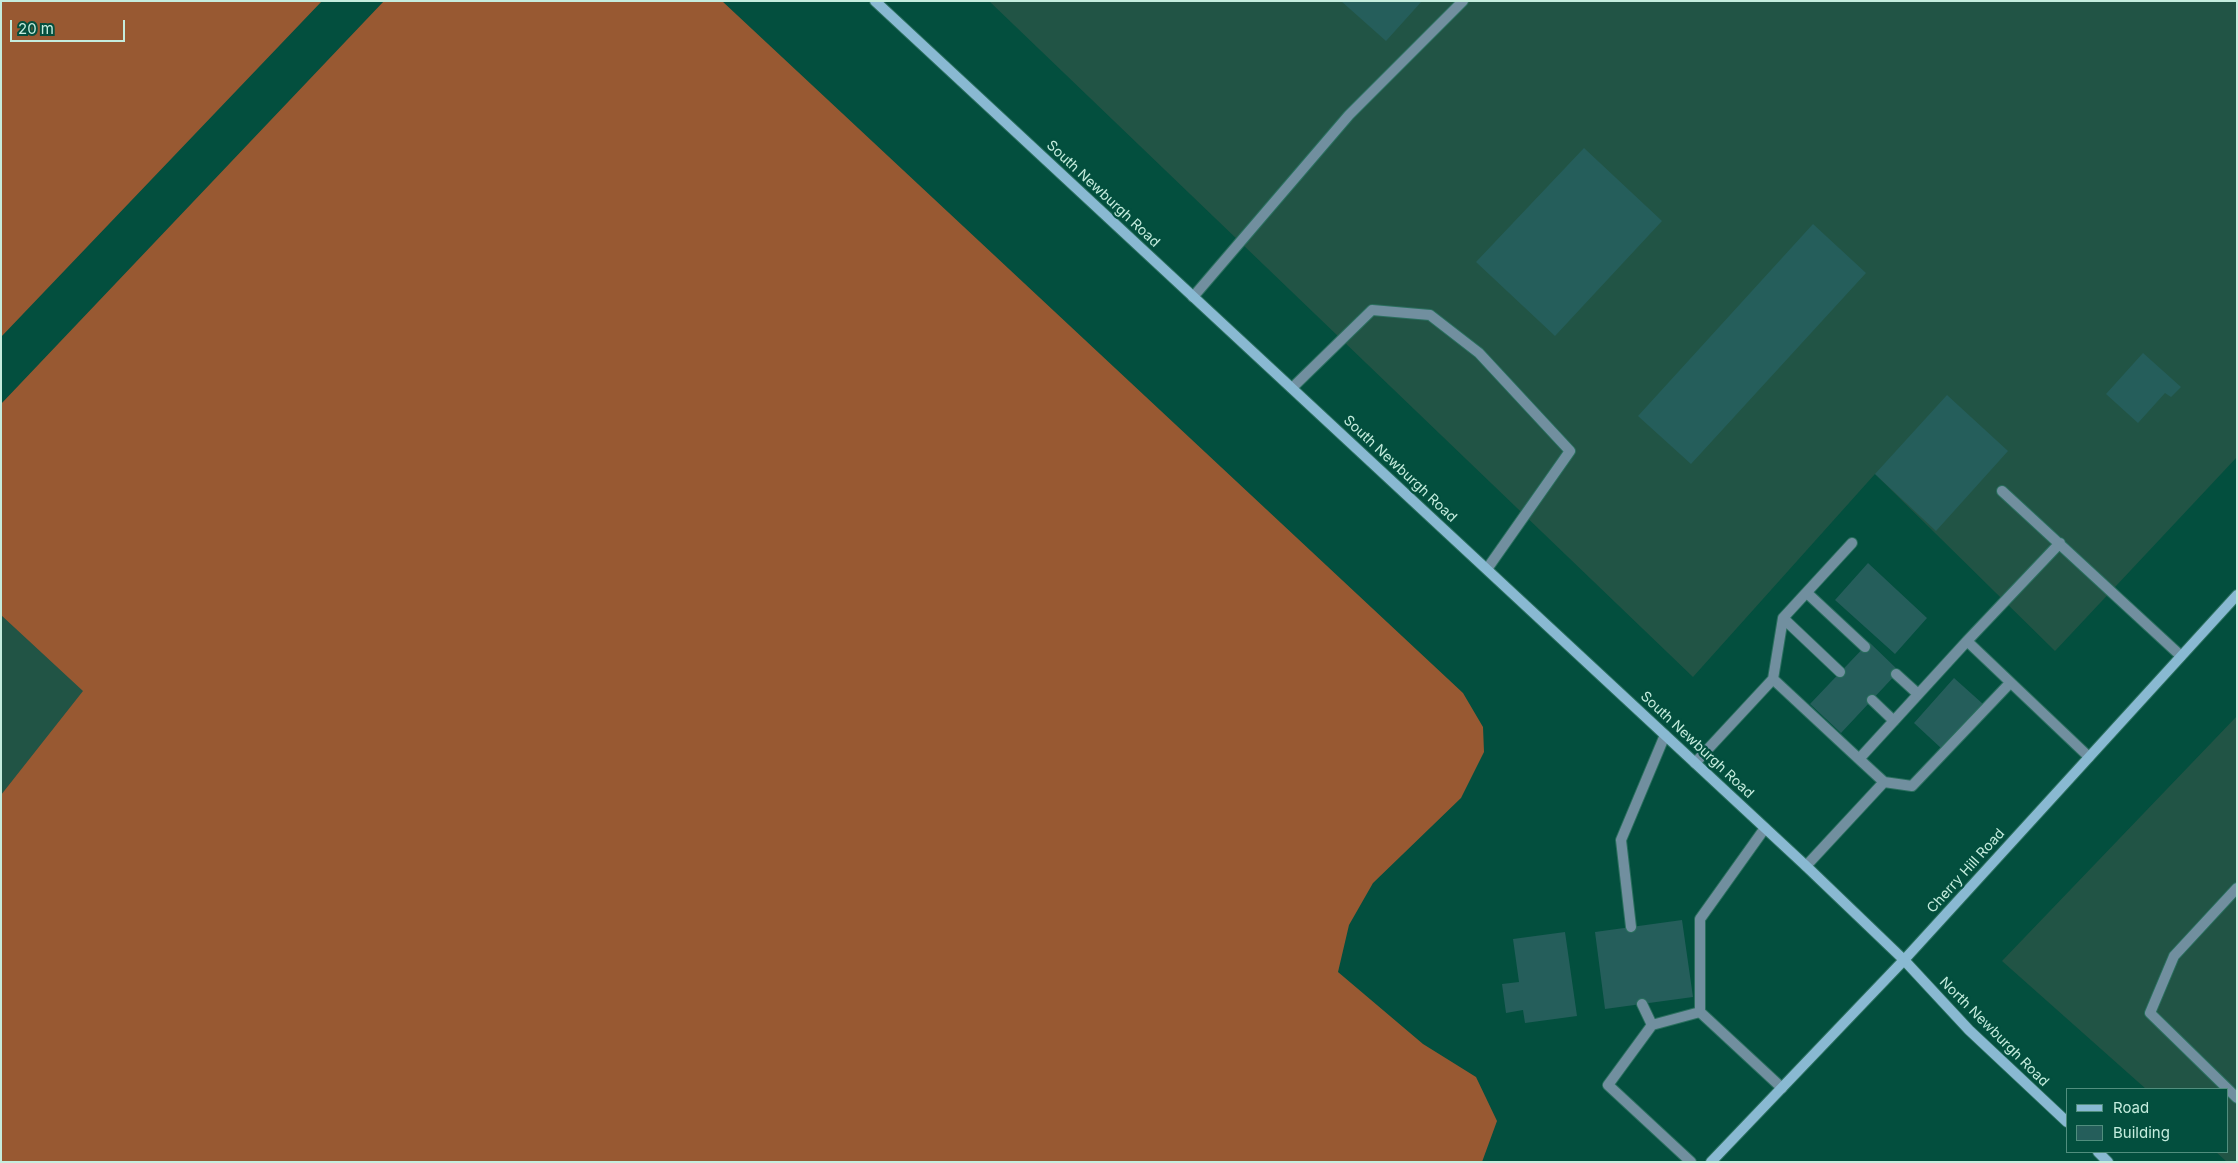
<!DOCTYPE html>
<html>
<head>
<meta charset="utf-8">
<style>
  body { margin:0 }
  #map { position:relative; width:2238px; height:1163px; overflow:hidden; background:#034f3e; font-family:Inter,sans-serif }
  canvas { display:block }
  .frame { position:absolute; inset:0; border:2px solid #c5edde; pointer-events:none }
  .legend { position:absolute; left:2066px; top:1088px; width:162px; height:65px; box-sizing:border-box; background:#034f3e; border:1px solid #518e7e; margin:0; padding:6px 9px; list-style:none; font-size:15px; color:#c5edde }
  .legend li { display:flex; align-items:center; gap:10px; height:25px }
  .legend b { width:25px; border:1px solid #518e7e }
  .scale { position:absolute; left:10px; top:20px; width:115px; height:22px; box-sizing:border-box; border:2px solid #c5edde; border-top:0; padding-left:6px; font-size:15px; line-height:18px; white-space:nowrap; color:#c5edde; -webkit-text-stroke:4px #034f3e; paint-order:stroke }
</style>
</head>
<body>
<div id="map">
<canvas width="2238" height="1163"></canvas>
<div class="frame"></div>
<ul class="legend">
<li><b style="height:6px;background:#89b9d2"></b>Road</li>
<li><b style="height:14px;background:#255e5b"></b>Building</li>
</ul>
<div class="scale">20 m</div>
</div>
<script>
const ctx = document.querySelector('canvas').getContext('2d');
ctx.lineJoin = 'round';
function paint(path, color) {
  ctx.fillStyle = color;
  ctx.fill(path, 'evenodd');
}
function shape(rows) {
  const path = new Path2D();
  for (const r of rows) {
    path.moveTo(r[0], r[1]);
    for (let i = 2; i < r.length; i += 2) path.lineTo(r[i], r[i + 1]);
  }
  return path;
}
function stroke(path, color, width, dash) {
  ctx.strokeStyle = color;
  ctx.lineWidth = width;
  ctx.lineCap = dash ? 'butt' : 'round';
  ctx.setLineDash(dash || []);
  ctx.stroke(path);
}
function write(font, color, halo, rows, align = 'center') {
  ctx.font = font + ' Inter,sans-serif';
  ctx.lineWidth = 4.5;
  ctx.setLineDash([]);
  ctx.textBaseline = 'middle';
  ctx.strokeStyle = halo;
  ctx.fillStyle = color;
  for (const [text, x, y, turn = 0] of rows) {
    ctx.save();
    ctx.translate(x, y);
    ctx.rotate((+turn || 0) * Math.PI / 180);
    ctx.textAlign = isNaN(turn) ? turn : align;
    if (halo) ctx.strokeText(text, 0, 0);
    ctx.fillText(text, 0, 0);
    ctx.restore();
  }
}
paint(shape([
  [989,1,2237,1,2237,457,2055,651,1875,474,1693,677],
  [1,579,120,689,1,809],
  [2237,716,2237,1162,2227,1162,2216,1152,2227,1152,2227,1089,2146,1089,2002,961]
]), '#215445');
paint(shape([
  [1,1,322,1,1,337],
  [384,1,722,1,1463,693,1483,727,1484,752,1461,798,1373,883,1349,925,1338,972,1423,1044,1476,1077,1497,1121,1482,1162,1,1162,1,795,83,691,1,615,1,404]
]), '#985932');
paint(shape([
  [1341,1,1422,1,1386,41],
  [1584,148,1662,221,1555,336,1476,262],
  [1813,224,1866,273,1691,464,1638,416],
  [2143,353,2181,387,2171,397,2165,393,2138,423,2106,394],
  [1947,395,2008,451,1936,531,1875,474],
  [1868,563,1927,618,1895,654,1835,600],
  [1869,642,1899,671,1841,733,1810,704],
  [1954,678,1983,704,1942,749,1914,723],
  [1682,920,1693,997,1605,1009,1595,932],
  [1565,932,1577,1016,1525,1023,1523,1010,1506,1013,1502,984,1519,982,1513,939]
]), '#255e5b');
const lane = shape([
  [1193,297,1349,115,1463,1],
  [1292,388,1372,310,1430,315,1479,353,1570,451,1487,569],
  [2002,491,2181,656],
  [1852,543,1783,618,1773,679,1859,759],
  [1807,593,1865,647],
  [1783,618,1840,672],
  [1967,641,2060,543],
  [1896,674,1918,694],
  [1872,700,1894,721],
  [1695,763,1773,679],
  [1884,782,1912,786,2010,683],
  [1806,866,1884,782,1859,759,1967,641,2089,757],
  [2237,888,2174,956,2150,1013,2237,1098],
  [1631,927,1621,840,1665,735],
  [1642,1004,1652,1025,1700,1012,1782,1088],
  [1700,1012,1700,919,1765,828],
  [1652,1025,1608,1085,1691,1162]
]);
const secondary = shape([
  [875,1,1806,866,1904,960,1969,1030,2067,1122],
  [2098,1152,2108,1162],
  [1711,1162,1904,960,2237,595]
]);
stroke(lane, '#2a6f5e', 12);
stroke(secondary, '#2a6f5e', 12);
stroke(lane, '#718f9f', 10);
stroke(secondary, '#89b9d2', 10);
write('14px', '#c5edde', '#034f3e', [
  ["South Newburgh Road",1103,194,43],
  ["South Newburgh Road",1400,469,43],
  ["South Newburgh Road",1697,745,43],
  ["Cherry Hill Road",1966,871,-48],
  ["North Newburgh Road",1994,1032,45]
]);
</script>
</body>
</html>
